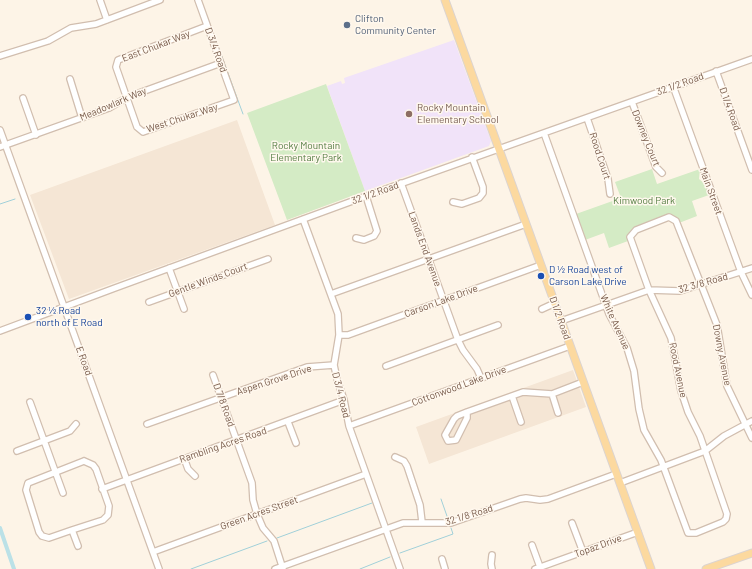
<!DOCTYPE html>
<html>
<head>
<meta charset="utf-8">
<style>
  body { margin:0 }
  canvas { display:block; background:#fdf4e7 }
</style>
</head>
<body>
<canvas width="752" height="569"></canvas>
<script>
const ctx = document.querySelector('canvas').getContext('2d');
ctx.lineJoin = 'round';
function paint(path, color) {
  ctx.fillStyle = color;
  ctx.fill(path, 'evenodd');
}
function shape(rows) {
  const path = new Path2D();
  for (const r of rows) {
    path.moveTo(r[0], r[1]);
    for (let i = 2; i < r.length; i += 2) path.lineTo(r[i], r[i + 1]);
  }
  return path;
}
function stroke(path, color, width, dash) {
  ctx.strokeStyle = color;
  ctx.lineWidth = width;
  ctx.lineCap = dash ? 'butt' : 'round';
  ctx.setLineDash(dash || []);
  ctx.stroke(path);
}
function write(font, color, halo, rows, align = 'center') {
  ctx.font = font + ' Barlow,sans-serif';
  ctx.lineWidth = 3;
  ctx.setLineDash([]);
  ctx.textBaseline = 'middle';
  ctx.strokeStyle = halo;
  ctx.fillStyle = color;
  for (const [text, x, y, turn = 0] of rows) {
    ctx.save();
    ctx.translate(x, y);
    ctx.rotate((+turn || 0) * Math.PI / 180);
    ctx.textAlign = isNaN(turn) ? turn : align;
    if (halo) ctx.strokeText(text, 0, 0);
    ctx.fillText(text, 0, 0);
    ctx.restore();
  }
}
paint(shape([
  [237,120,275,225,69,299,30,195],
  [573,370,586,407,429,464,416,427]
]), '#f5e6d5');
paint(shape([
  [454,40,491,141,489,146,365,191,327,86,341,81,342,84,345,83,344,78]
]), '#f1e3f9');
paint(shape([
  [326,84,365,191,287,220,247,113],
  [652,169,657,184,700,169,699,179,706,185,709,195,692,201,697,216,679,223,675,217,666,215,633,228,628,234,628,241,609,248,604,233,585,240,576,214,621,198,615,182]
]), '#d4ebc5');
stroke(shape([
  [207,16,243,114],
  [0,204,15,199],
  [441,499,448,519],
  [277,538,372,503],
  [400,553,453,534,451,528],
  [191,569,267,541],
  [360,569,390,557]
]), '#a1d0d9', 1);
stroke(shape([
  [0,528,14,569]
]), '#bbe1e7', 4);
const minor = shape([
  [100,0,107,20],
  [198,0,234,100,143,132,137,127,116,67,118,60,207,26],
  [0,56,48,41,71,28,96,24,160,0],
  [716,71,752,170],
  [70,79,82,118],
  [673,86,741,272,752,295],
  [23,98,36,135],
  [632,102,656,167,662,173],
  [587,118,608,179,610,194],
  [0,130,159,569],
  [544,133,609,314,627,348,634,371,639,409,644,430,661,460,688,533,696,533,723,522,726,519,727,514,700,436,688,412,681,391,671,338,649,290,630,237,636,230,669,217,676,221,717,325,727,386,752,438],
  [0,147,109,108,128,97,221,63],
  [401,183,458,340,463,350,477,369,481,378],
  [453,202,462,204,479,198,483,193,483,187,472,157],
  [303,219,338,314,339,335,334,365,337,379,344,400,349,426,400,569],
  [356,238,364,240,374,236,377,231,366,196],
  [169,268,184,309],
  [331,294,526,224],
  [149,302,268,259],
  [542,309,555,303],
  [561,321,649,290,680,291,752,268],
  [0,331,115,288,369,195,752,59],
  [339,335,348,335,541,265],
  [386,366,498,325],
  [213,375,252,483,253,500,257,514,263,528,274,541,283,569],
  [552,394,558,413],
  [512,396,521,422],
  [30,402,63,493],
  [467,412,467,418,456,440,448,441,445,435,454,419,457,416,467,412,523,392,552,394,583,382],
  [288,422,296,443],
  [147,424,307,367,334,365],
  [349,426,570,346],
  [17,451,70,431,76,424],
  [395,457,404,461,407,466,420,505,422,522],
  [184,458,188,469,195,476],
  [84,461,93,465,96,469,109,506,108,515,103,520,72,530,49,538,42,536,39,532,26,490,28,483,84,461],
  [620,483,705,451,724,436,752,421],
  [102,489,344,400],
  [572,523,583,552],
  [72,530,78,546],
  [532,545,540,567],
  [153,552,366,474],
  [492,555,491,564,492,569],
  [442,559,445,569],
  [275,569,403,523,451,523,520,499,526,498,540,500,548,499,616,474],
  [535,569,638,532]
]);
const major = shape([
  [445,0,651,569],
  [706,569,752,553]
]);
stroke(minor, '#d1beaf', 8);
stroke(major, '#dcd4d0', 9);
stroke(minor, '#fff', 5.5);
stroke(major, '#fcd99f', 7);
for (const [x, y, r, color] of [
  [347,25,4,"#5c6f8a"],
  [409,114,4,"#8d6e63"],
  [541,276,4,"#1a4fb4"],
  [28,317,4,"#1a4fb4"]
]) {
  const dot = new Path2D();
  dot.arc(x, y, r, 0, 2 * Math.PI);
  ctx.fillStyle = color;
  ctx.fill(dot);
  stroke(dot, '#fff8ee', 1.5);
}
write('10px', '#4e5e75', '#fff8ee', [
  ["Clifton",355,19],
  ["Community Center",355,31]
], 'left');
write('10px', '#775a4a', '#fff8ee', [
  ["East Chukar Way",156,46,-21],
  ["D 3/4 Road",216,50,70],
  ["32 1/2 Road",680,84,-20],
  ["Meadowlark Way",113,104,-23],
  ["D 1/4 Road",730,109,70],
  ["West Chukar Way",182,118,-18],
  ["Downey Court",646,138,68],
  ["Rood Court",600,156,72],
  ["Main Street",711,191,70],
  ["32 1/2 Road",375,193,-20],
  ["Lands End Avenue",425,249,70],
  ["Gentle Winds Court",208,280,-20],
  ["32 3/8 Road",703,283,-16],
  ["Carson Lake Drive",441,301,-20],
  ["D 1/2 Road",560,318,70],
  ["White Avenue",615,322,66],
  ["Downy Avenue",722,355,79],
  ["E Road",84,361,70],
  ["Rood Avenue",678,370,78],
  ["Aspen Grove Drive",274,380,-18],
  ["Cottonwood Lake Drive",459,386,-20],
  ["D 3/4 Road",341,395,76],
  ["D 7/8 Road",224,405,70],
  ["Rambling Acres Road",223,445,-19],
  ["Green Acres Street",259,513,-20],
  ["32 1/8 Road",469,515,-17],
  ["Topaz Drive",598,546,-20]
]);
write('10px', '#785e54', '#fff8ee', [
  ["Rocky Mountain",417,108],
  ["Elementary School",417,120]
], 'left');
write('10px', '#547d42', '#fff8ee', [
  ["Rocky Mountain",306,146],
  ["Elementary Park",306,158],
  ["Kimwood Park",644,201]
]);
write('10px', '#164399', '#fff8ee', [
  ["D ½ Road west of",549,270],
  ["Carson Lake Drive",549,282],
  ["32 ½ Road",36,311],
  ["north of E Road",36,323]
], 'left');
</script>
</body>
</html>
